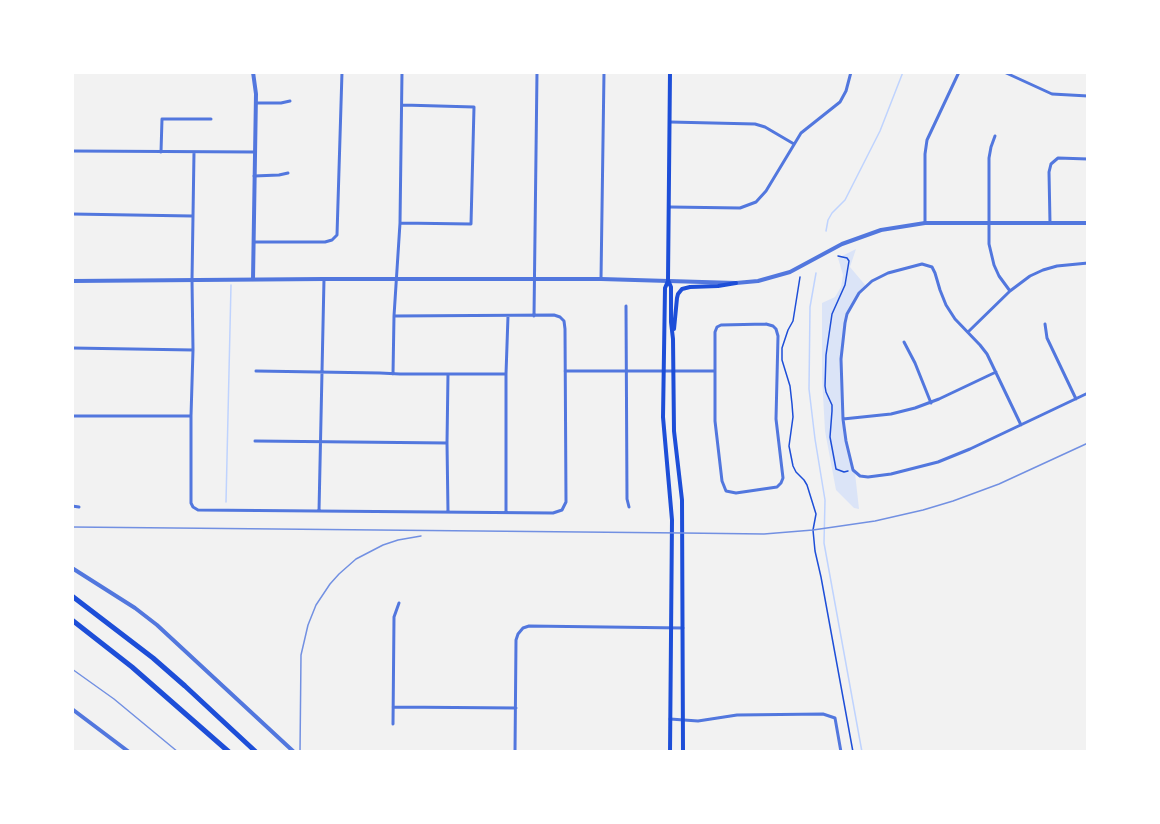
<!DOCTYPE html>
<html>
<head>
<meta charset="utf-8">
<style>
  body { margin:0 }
  #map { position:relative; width:1160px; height:824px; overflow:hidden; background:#f2f2f2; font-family:"PT Sans",sans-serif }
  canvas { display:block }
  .frame { position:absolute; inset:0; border:74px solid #fff; pointer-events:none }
</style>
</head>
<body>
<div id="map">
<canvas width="1160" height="824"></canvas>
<div class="frame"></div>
</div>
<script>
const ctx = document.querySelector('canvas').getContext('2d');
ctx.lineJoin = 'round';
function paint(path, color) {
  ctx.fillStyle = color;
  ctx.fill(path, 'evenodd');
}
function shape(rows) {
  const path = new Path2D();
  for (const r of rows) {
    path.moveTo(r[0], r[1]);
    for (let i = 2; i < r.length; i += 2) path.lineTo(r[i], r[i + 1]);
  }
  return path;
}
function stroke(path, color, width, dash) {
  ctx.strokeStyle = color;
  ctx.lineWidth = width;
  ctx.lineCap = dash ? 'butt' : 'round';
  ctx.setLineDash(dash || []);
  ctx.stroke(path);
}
paint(shape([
  [856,249,850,267,866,286,859,293,847,314,841,352,843,419,846,441,855,473,859,509,854,508,836,490,825,431,822,377,822,303,835,297,841,287,843,275,838,258]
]), '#dbe4f7');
stroke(shape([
  [826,231,828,220,832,213,845,200,880,131,903,72],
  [816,273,810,307,809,389,815,439,825,500,824,543,862,752],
  [226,502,231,285]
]), '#bfd3fe', 1.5);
stroke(shape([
  [838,256,847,258,849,261,845,285,832,314,826,355,825,386,826,392,832,405,832,411,830,437,836,469,844,472,848,471],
  [800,277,793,321,788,330,782,348,782,360,790,386,792,404,793,417,789,446,793,466,796,472,804,480,807,485,816,514,813,530,815,551,821,577,853,752]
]), '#1d4ed8', 1.5);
stroke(shape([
  [1004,72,1052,94,1088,96],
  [256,103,281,103,290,101],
  [670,122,755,124,765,127,794,144],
  [995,136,991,147,989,158,989,244,994,265,999,276,1010,291],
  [72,151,255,152],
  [161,152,162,119,211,119],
  [194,152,192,280,193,350,191,416,191,503,193,507,198,510,553,513,562,510,566,502,565,329,564,321,560,317,554,315,394,316],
  [254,176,279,175,288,173],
  [670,207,740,208,756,202,766,191,801,133,840,102,846,91,851,72],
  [72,214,192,216],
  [400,223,471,224,474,107,403,105],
  [925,223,925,154,927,140,959,72],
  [1050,223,1049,172,1051,164,1058,158,1088,159],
  [254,242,325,242,332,240,337,235,342,72],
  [601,279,604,72],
  [626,306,627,499,629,507],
  [534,316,537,72],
  [766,324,773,326,776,329,778,336,776,419,783,478,781,483,777,487,736,493,726,491,722,481,715,421,715,332,717,327,721,325,766,324],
  [1045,324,1047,338,1076,399],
  [968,332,1010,291,1030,276,1043,270,1057,266,1088,263],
  [904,342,915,363,931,403],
  [72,348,193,350],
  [256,371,380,373,400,374,506,374],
  [565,371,715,371],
  [393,374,394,316,400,223,402,72],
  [72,416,191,416],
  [843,419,891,414,915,408,939,399,996,372],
  [1021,425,987,354,980,345,955,319,946,305,940,290,935,273,932,267,922,264,888,273,872,281,859,293,847,314,845,323,841,359,843,419,846,441,853,470,860,476,868,477,891,474,938,462,970,449,1088,393],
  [255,441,447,443],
  [72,506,79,507],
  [319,511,324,279],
  [448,512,447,443,448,374],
  [506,512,506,374,508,316],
  [393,707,516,708],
  [670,719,698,721,737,715,823,714,835,718,841,752],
  [393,724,394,617,399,603],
  [515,752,516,640,518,634,523,628,529,626,683,628]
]), '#5277de', 3);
stroke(shape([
  [253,279,256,94,253,72],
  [72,281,324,279,601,279,736,283,758,281,790,272,842,244,881,230,925,223,1088,223],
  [72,568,135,608,157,625,294,752],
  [72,709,129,752]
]), '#5277de', 4);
stroke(shape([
  [670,72,668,280,671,287,671,322,673,339,674,431,682,500,683,752],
  [668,281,665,288,663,417,672,520,670,752],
  [674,329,677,298,678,294,682,289,690,287,718,286,736,283]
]), '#1d4ed8', 4);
stroke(shape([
  [72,596,153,658,185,686,256,752],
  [72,620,132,667,229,752]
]), '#1d4ed8', 5);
stroke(shape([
  [72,527,683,533,764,534,813,530,875,521,923,510,953,501,999,484,1088,443],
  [72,669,114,699,178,752],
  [300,752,301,655,308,625,316,605,330,584,339,574,356,559,383,545,398,540,421,536]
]), '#7290e2', 1.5);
</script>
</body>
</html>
